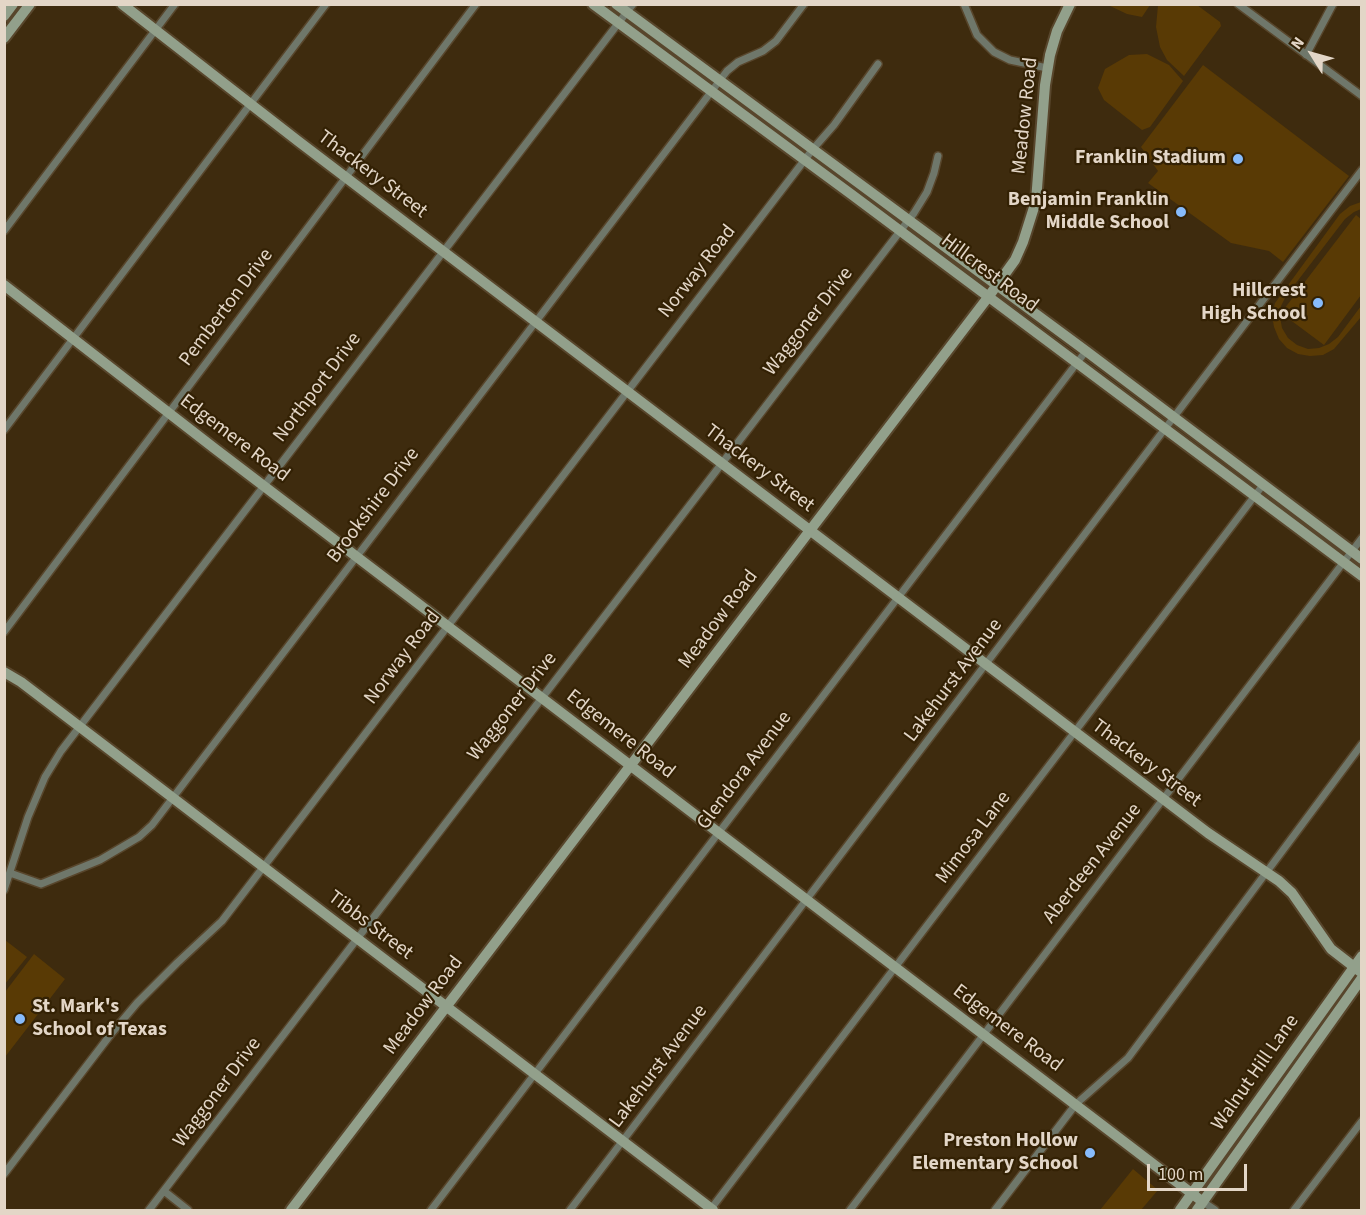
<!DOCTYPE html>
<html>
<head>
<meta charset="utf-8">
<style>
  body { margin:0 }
  #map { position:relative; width:1366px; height:1215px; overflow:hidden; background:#3e2b0e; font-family:"Source Sans 3",sans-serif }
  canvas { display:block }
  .frame { position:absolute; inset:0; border:6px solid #e3d6c7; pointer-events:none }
  .north { position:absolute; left:1282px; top:24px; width:60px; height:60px; -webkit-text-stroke:4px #332104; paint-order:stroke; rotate:307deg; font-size:16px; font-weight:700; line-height:24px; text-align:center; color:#e3d6c7 }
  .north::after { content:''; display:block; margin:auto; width:21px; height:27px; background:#e3d6c7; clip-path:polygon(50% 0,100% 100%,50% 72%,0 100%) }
  .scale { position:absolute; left:1147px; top:1164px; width:100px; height:27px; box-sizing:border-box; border:3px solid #e3d6c7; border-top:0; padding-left:8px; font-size:18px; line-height:21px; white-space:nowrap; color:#e3d6c7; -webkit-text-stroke:4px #332104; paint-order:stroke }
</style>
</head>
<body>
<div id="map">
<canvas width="1366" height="1215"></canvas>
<div class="frame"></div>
<div class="north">N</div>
<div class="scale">100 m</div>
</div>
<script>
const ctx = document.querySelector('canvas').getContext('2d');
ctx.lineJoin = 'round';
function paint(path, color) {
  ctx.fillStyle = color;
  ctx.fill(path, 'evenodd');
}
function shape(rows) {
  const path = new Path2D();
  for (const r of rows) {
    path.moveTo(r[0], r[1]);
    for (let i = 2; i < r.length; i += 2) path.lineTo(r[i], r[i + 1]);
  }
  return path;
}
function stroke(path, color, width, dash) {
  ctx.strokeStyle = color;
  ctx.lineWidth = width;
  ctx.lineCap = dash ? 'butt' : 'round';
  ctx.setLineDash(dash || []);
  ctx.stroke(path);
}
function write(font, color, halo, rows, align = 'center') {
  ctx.font = font + ' "Source Sans 3",sans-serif';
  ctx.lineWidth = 4.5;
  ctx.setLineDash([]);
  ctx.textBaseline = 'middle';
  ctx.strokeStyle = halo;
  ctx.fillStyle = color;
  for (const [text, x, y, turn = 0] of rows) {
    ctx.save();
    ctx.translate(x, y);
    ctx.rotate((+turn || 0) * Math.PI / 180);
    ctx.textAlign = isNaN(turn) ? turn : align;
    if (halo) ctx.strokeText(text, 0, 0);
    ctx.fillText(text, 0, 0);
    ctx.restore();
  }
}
paint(shape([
  [1108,5,1108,4,1150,5,1142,17,1127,14],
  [1158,5,1197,5,1220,22,1221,26,1184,76,1167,60,1160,47,1156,27],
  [1147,54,1169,65,1183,81,1150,127,1142,130,1104,100,1098,88,1105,69,1129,55],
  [1203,65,1349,176,1283,262,1269,251,1231,243,1148,183,1158,171,1141,147],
  [1361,202,1361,209,1354,212,1345,219,1286,296,1281,306,1280,317,1282,328,1288,338,1297,345,1308,349,1319,348,1329,344,1338,337,1361,306,1361,317,1334,349,1323,355,1310,356,1298,354,1287,348,1279,339,1274,327,1272,315,1275,303,1340,214,1350,206],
  [1356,215,1361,219,1361,295,1324,345,1281,313],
  [5,940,27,957,5,984,4,984],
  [34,954,65,979,5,1057,5,992],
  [1133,1169,1158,1190,1141,1210,1100,1210]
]), '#593a05');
const street = shape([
  [964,4,977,35,994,52,1010,60,1047,68],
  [1238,4,1362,96],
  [1306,55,1333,4],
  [4,231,175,4],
  [4,430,326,4],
  [4,632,476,4],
  [10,873,41,884,100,860,139,837,152,825,727,71,738,62,763,51,776,41,804,4],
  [4,890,28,817,45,777,61,751,633,4],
  [4,1174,111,1034,137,1003,177,963,222,921,813,149,834,125,878,64],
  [164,1191,188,1210],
  [1203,1202,1215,1210],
  [149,1210,914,213,927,192,934,173,938,156],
  [431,1210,1086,351],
  [570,1210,1362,170],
  [710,1210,1263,485],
  [850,1210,1362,538],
  [995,1210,1076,1104,1128,1058,1362,744],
  [1294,1210,1362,1121]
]);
const secondary = shape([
  [122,4,298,141,1208,833,1279,881,1292,893,1331,949,1362,973],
  [593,4,851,194,1362,576],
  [616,4,1086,351,1362,559],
  [4,16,13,4],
  [4,38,30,4],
  [4,285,214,448,1203,1202],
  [4,672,21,682,713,1210],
  [291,1210,989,296,1015,260,1023,242,1036,201,1045,85,1050,55,1057,31,1070,4],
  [1180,1210,1362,956],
  [1197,1210,1362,978]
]);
stroke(street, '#58462c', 10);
stroke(secondary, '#58462c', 14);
stroke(street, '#6f776a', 7);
stroke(secondary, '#92a08b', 10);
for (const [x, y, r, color] of [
  [1238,159,6,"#87bbfb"],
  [1181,212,6,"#87bbfb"],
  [1318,303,6,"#87bbfb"],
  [20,1019,6,"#87bbfb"],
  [1090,1153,6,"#87bbfb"]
]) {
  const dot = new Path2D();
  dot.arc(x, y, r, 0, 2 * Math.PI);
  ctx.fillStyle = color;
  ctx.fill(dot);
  stroke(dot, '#332104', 2);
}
write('20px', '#e3d6c7', '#332104', [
  ["Meadow Road",1026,116,-84],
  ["Thackery Street",372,175,37],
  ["Norway Road",698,272,-52],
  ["Hillcrest Road",989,274,37],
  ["Pemberton Drive",227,308,-53],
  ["Waggoner Drive",809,322,-52],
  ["Northport Drive",318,388,-53],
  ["Edgemere Road",234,439,37],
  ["Thackery Street",759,469,37],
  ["Brookshire Drive",374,506,-53],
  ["Meadow Road",719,620,-53],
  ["Norway Road",403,658,-53],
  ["Lakehurst Avenue",954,681,-53],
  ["Waggoner Drive",513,707,-52],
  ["Edgemere Road",620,735,38],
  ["Thackery Street",1146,764,37],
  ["Glendora Avenue",745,771,-53],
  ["Mimosa Lane",974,838,-53],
  ["Aberdeen Avenue",1093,864,-52],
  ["Tibbs Street",370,926,37],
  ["Meadow Road",424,1006,-53],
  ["Edgemere Road",1007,1029,37],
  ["Lakehurst Avenue",659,1067,-53],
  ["Walnut Hill Lane",1256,1073,-55],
  ["Waggoner Drive",218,1093,-53]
]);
write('bold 20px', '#e3d6c7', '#332104', [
  ["Franklin Stadium",1226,159],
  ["Benjamin Franklin",1169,201],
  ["Middle School",1169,224],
  ["Hillcrest",1306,292],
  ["High School",1306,315],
  ["St. Mark's",32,1008,"left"],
  ["School of Texas",32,1031,"left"],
  ["Preston Hollow",1078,1142],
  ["Elementary School",1078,1165]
], 'right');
</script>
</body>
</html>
